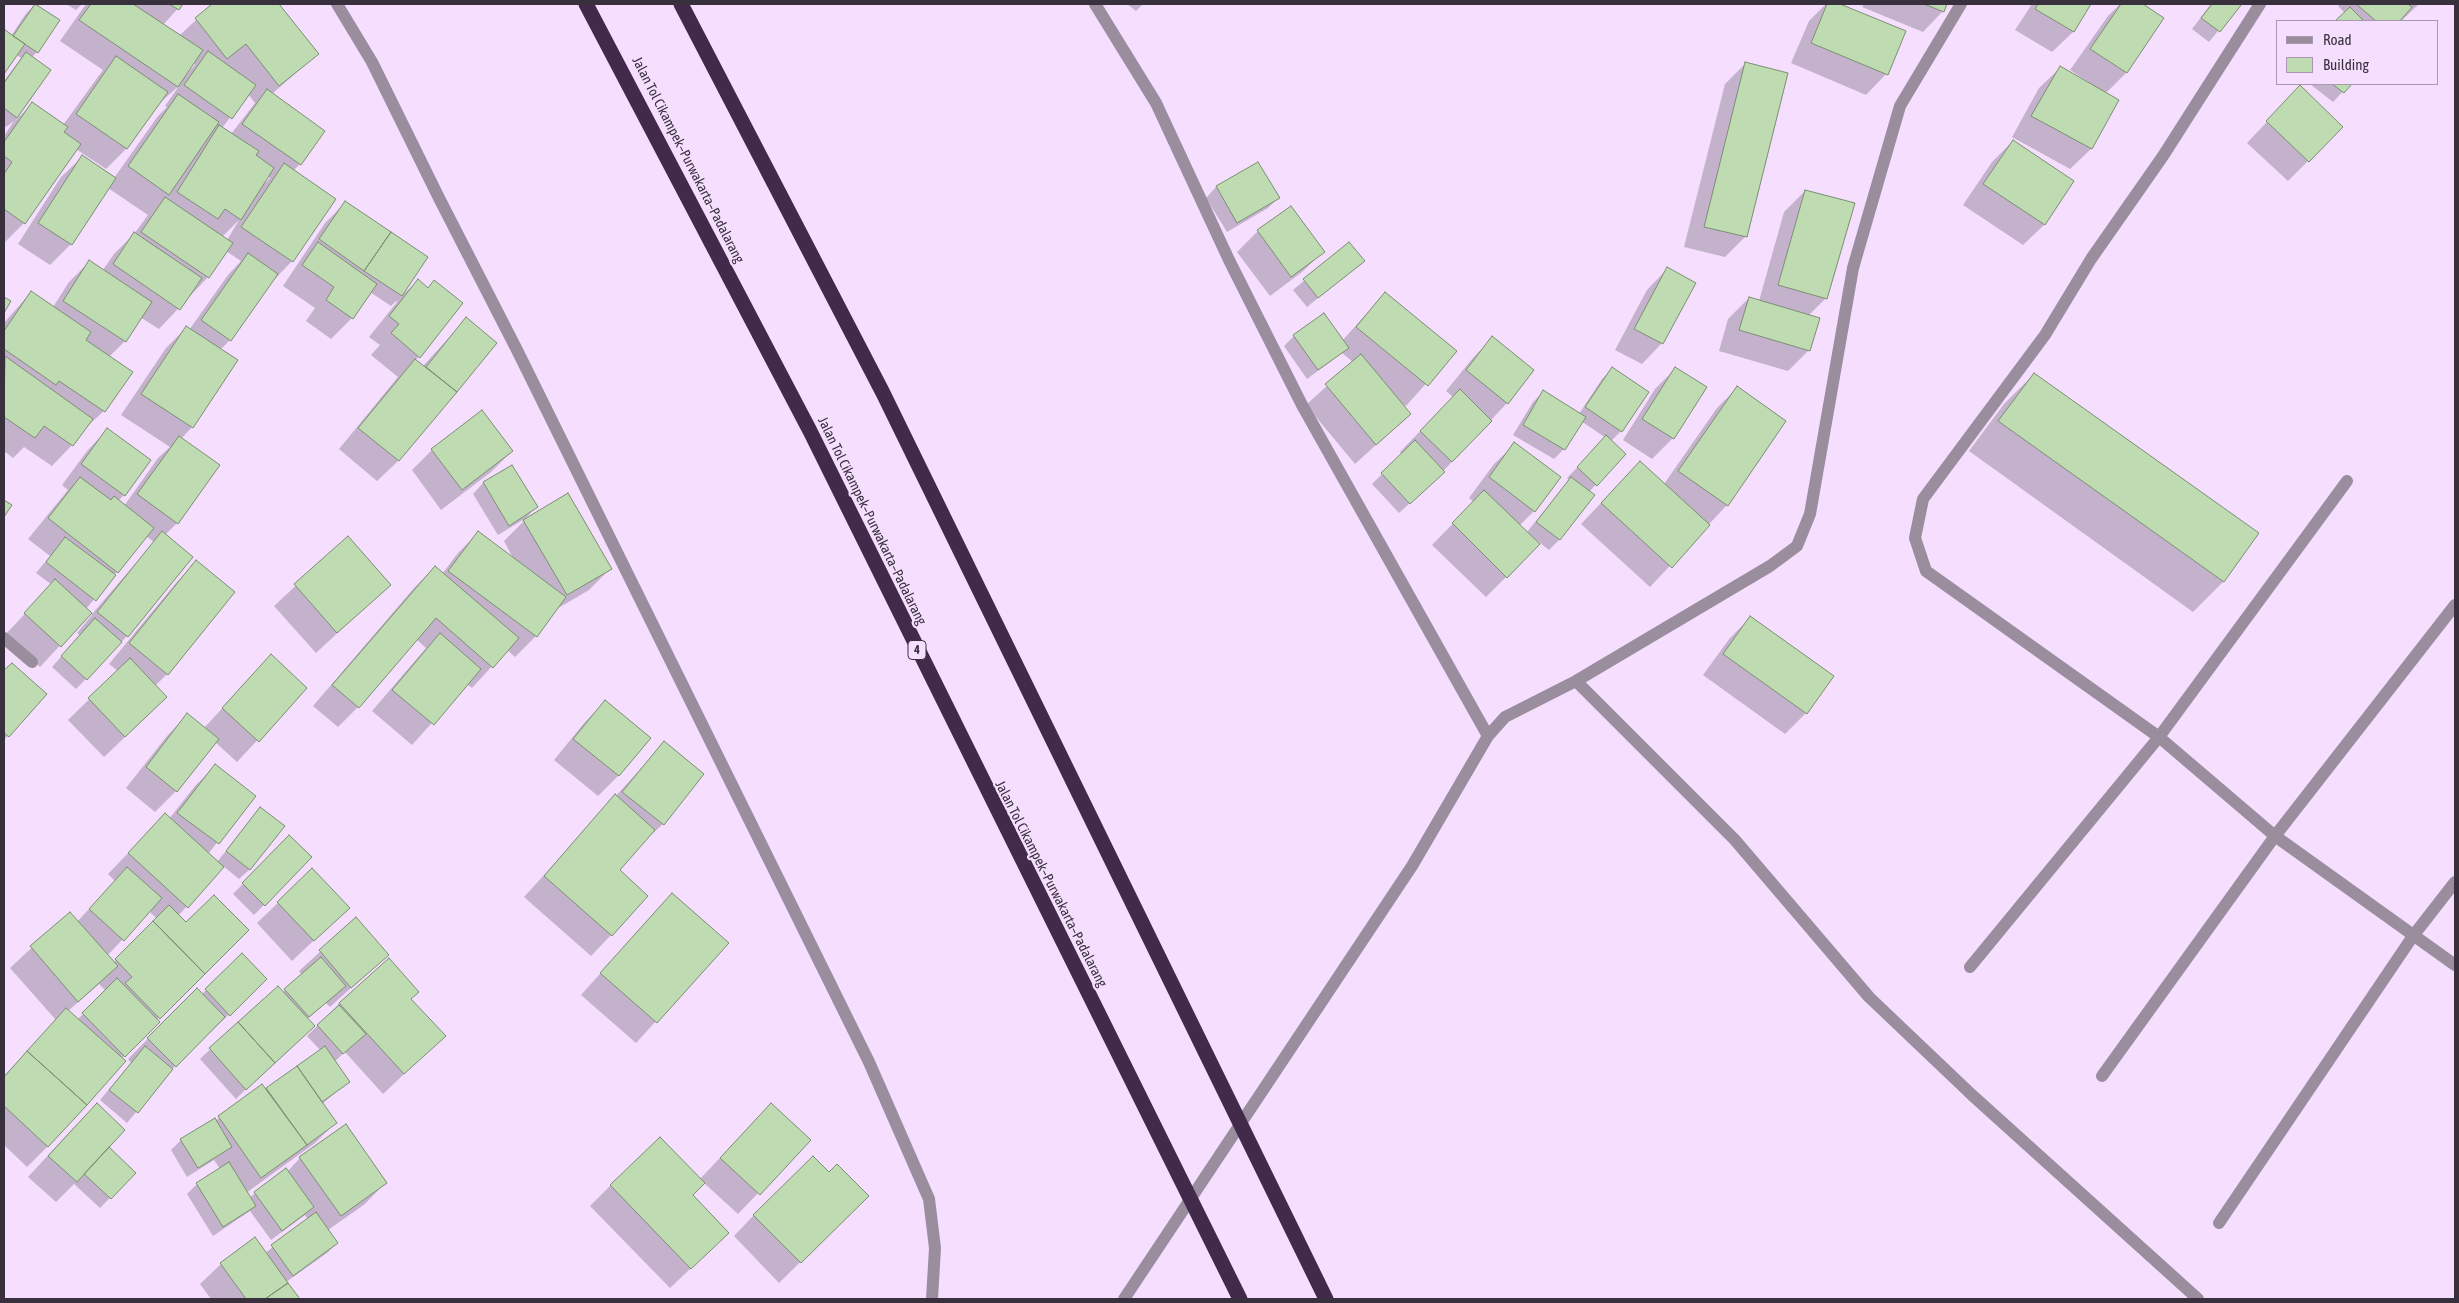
<!DOCTYPE html>
<html>
<head>
<meta charset="utf-8">
<style>
  body { margin:0 }
  #map { position:relative; width:2459px; height:1303px; overflow:hidden; background:#f5defe; font-family:"Asap Condensed",sans-serif }
  canvas { display:block }
  .frame { position:absolute; inset:0; border:5px solid #39303d; pointer-events:none }
  .legend { position:absolute; left:2276px; top:20px; width:162px; height:65px; box-sizing:border-box; background:#f5defe; border:1px solid #aa98b1; margin:0; padding:6px 9px; list-style:none; font-size:15px; color:#39303d }
  .legend li { display:flex; align-items:center; gap:10px; height:25px }
  .legend b { width:25px; border:1px solid #aa98b1 }
</style>
</head>
<body>
<div id="map">
<canvas width="2459" height="1303"></canvas>
<div class="frame"></div>
<ul class="legend">
<li><b style="height:6px;background:#998d9e"></b>Road</li>
<li><b style="height:14px;background:#bfdbb2"></b>Building</li>
</ul>
</div>
<script>
const ctx = document.querySelector('canvas').getContext('2d');
ctx.lineJoin = 'round';
function paint(path, color) {
  ctx.fillStyle = color;
  ctx.fill(path, 'evenodd');
}
function shape(rows) {
  const path = new Path2D();
  for (const r of rows) {
    path.moveTo(r[0], r[1]);
    for (let i = 2; i < r.length; i += 2) path.lineTo(r[i], r[i + 1]);
  }
  return path;
}
function stroke(path, color, width, dash) {
  ctx.strokeStyle = color;
  ctx.lineWidth = width;
  ctx.lineCap = dash ? 'butt' : 'round';
  ctx.setLineDash(dash || []);
  ctx.stroke(path);
}
function write(font, color, halo, rows, align = 'center') {
  ctx.font = font + ' "Asap Condensed",sans-serif';
  ctx.lineWidth = 4.5;
  ctx.setLineDash([]);
  ctx.textBaseline = 'middle';
  ctx.strokeStyle = halo;
  ctx.fillStyle = color;
  for (const [text, x, y, turn = 0] of rows) {
    ctx.save();
    ctx.translate(x, y);
    ctx.rotate((+turn || 0) * Math.PI / 180);
    ctx.textAlign = isNaN(turn) ? turn : align;
    if (halo) ctx.strokeText(text, 0, 0);
    ctx.fillText(text, 0, 0);
    ctx.restore();
  }
}
paint(shape([
  [35,4,37,52,32,57,50,70,15,121,32,104,63,125,103,70,60,41,86,4,182,4,163,25,179,36,213,4,277,4,317,54,272,94,300,164,293,171,292,261,272,282,230,340,220,350,236,360,192,427,181,439,177,523,165,535,192,557,127,636,76,689,52,667,80,635,77,633,92,615,90,613,40,667,5,635,52,585,36,573,50,556,28,539,68,490,62,485,87,451,107,430,124,495,118,501,124,506,158,458,170,447,121,415,166,348,186,328,189,330,228,275,241,261,226,251,208,277,159,329,140,317,125,341,109,357,104,411,82,431,72,445,52,466,24,447,13,458,4,451,4,323,31,292,53,307,69,282,90,261,103,270,114,254,134,234,148,215,108,188,71,244,50,265,18,244,61,177,82,157,114,178,158,116,167,107,165,106,179,86,156,106,126,149,106,169,76,149,24,223,4,243,4,136,14,121,6,127,4,125,4,81,21,58,16,54,4,72,4,33,5,32,11,36,25,15],
  [193,62,195,65,186,75],
  [248,94,255,103,231,134,222,128],
  [267,176,270,178,262,186],
  [239,220,227,240,222,237],
  [146,536,154,542,92,614,86,609],
  [66,4,82,4,76,10],
  [1127,4,1143,4,1136,11],
  [1826,4,1837,4,1904,32,1886,74,1866,95,1791,63,1809,21],
  [1864,4,1946,4,1943,11,1923,32,1862,7],
  [2032,4,2089,4,2073,32,2052,52,2015,30],
  [2120,4,2141,4,2162,19,2126,73,2105,94,2118,101,2091,149,2070,169,2012,137,2039,88,2060,68,2088,84,2090,83,2070,70,2108,16],
  [2211,4,2240,4,2209,42,2192,29],
  [2340,4,2419,4,2401,21,2337,21,2345,13,2338,6],
  [1746,63,1746,236,1725,257,1684,247,1725,84],
  [2310,84,2350,84,2333,102],
  [2280,108,2308,161,2288,181,2247,143],
  [2013,141,2073,182,2044,225,2023,245,1963,205,1992,162],
  [1258,163,1278,198,1268,208,1227,232,1206,198,1216,187],
  [1805,191,1826,298,1808,316,1818,319,1808,351,1788,371,1719,351,1728,319,1749,298,1759,301,1784,212],
  [345,203,426,258,400,297,418,281,427,289,434,282,419,357,415,360,423,366,466,319,495,343,398,461,377,481,339,449,398,377,371,355,380,345,369,337,397,302,396,301,391,306,370,292,352,318,331,339,306,321,315,308,283,286,325,223],
  [1258,231,1323,252,1302,272,1270,296,1237,252],
  [1349,243,1363,261,1307,307,1293,290],
  [1667,269,1662,343,1642,364,1615,350,1647,290],
  [1385,293,1455,351,1406,406,1399,402,1410,414,1355,464,1306,405,1353,362,1342,353,1307,379,1284,346,1294,336,1342,341],
  [1492,338,1507,403,1433,482,1399,513,1372,484,1402,454,1400,452,1453,397,1446,391,1472,359],
  [1613,368,1621,431,1611,441,1624,454,1589,492,1593,496,1559,540,1549,550,1535,539,1506,577,1486,597,1432,545,1474,502,1469,498,1494,464,1515,444,1534,511,1519,526,1526,533,1570,480,1567,478,1606,438,1581,421,1564,449,1554,459,1513,435,1533,402,1543,392,1579,414,1602,379],
  [1675,369,1705,388,1673,438,1652,459,1623,440,1655,389],
  [2034,374,2257,533,2223,582,2193,612,1969,451,2004,404],
  [1737,388,1727,505,1650,587,1581,524,1640,462,1664,484,1717,408],
  [432,450,512,451,491,472,441,510,412,470],
  [511,466,536,507,526,518,498,535,473,494,483,483],
  [524,521,610,569,589,590,555,610,536,636,515,657,507,650,472,688,467,684,412,745,372,711,426,648,416,639,358,707,338,727,313,706,414,588,435,567,442,574,458,553,478,533,514,560,504,541],
  [348,537,390,584,316,653,274,606],
  [196,562,167,674,155,686,145,718,104,757,68,720,118,671,109,664,176,583],
  [1750,618,1806,713,1785,734,1703,675,1730,638],
  [271,656,306,688,237,762,215,742,176,791,155,812,126,788,167,736,187,715,204,728],
  [4,671,45,695,4,740],
  [605,702,649,738,618,776,598,796,554,760,585,722],
  [664,743,703,774,663,824,641,844,618,870,611,935,591,956,524,897],
  [215,766,254,796,208,854,217,862,260,809,250,869,239,879,223,866,178,916,186,924,248,930,156,1020,158,1022,121,1059,48,1146,27,1167,4,1145,4,1076,56,1020,10,968,69,913,77,922,115,881,108,874,165,815,169,819,195,786],
  [149,911,157,919,113,963,107,956],
  [99,984,106,991,77,1020,68,1011],
  [289,837,311,857,254,915,233,894],
  [312,870,327,928,292,961,257,923],
  [672,894,727,943,636,1043,581,995],
  [356,919,387,955,330,1007,326,1003,307,1019,253,1082,236,1099,200,1059,238,1023,283,992,302,975,299,971],
  [242,955,266,979,172,1069,127,1123,100,1100,131,1063,128,1059,197,989,202,994],
  [410,999,444,1036,383,1094,345,1052,334,1062,348,1082,322,1104,335,1123,315,1143,246,1193,249,1198,285,1170,287,1172,300,1158,385,1183,365,1204,328,1230,337,1243,327,1253,286,1282,298,1299,211,1299,200,1284,221,1264,265,1253,308,1220,305,1215,271,1240,250,1211,213,1236,187,1194,197,1184,220,1169,214,1160,187,1177,171,1150,181,1140,215,1121,262,1086,266,1090,321,1051,307,1036,340,1003],
  [76,1125,107,1147,134,1173,100,1208,74,1184,56,1202,28,1177],
  [750,1126,809,1140,738,1214,704,1183,691,1195,707,1253,670,1288,590,1206,611,1185,700,1179],
  [829,1174,867,1196,779,1283,734,1236,754,1215]
]), '#0003');
const building = shape([
  [35,4,60,20,38,53,13,36,35,4],
  [91,4,133,4,203,50,178,87,79,20,91,4],
  [169,4,183,4,179,10,169,4],
  [212,4,279,4,319,54,279,86,246,44,227,59,195,18,212,4],
  [1827,4,1840,4,1906,31,1888,75,1811,43,1827,4],
  [1924,4,1947,4,1944,12,1924,4],
  [2038,4,2091,4,2074,32,2035,9,2038,4],
  [2121,4,2143,4,2164,18,2127,73,2090,49,2121,4],
  [2212,4,2242,4,2220,32,2201,18,2212,4],
  [2356,4,2408,4,2412,7,2400,21,2376,21,2356,4],
  [2350,7,2364,21,2335,21,2350,7],
  [5,30,25,44,4,74,4,32,5,30],
  [208,51,256,85,232,119,184,85,208,51],
  [26,52,51,70,17,118,4,108,4,83,26,52],
  [116,56,168,92,127,149,76,114,116,56],
  [1745,62,1788,73,1747,237,1704,227,1745,62],
  [2060,66,2119,100,2092,149,2031,116,2060,66],
  [2332,84,2352,84,2344,93,2332,84],
  [2300,85,2343,127,2309,162,2266,121,2300,85],
  [267,89,325,131,301,165,242,124,267,89],
  [178,94,219,122,169,195,128,166,178,94],
  [32,102,68,127,64,132,81,144,25,224,4,209,4,174,12,162,4,156,4,142,32,102],
  [219,125,259,151,256,155,274,168,241,220,225,209,218,219,177,192,219,125],
  [2013,140,2074,181,2045,225,1983,184,2013,140],
  [82,155,116,178,72,245,38,223,82,155],
  [1258,162,1280,198,1237,223,1216,186,1258,162],
  [284,163,336,199,293,262,241,227,284,163],
  [1805,190,1855,203,1827,299,1778,285,1805,190],
  [165,197,233,243,209,278,141,232,165,197],
  [345,201,391,232,364,271,319,239,345,201],
  [1291,206,1325,252,1291,277,1257,230,1291,206],
  [134,232,202,278,180,310,113,264,134,232],
  [391,232,428,257,402,296,364,271,391,232],
  [318,242,377,284,353,319,326,300,334,287,302,265,318,242],
  [1349,242,1365,261,1318,298,1303,279,1349,242],
  [248,253,278,274,231,341,201,320,248,253],
  [89,260,152,302,126,342,63,301,89,260],
  [1667,267,1696,283,1663,344,1634,329,1667,267],
  [418,279,428,288,434,280,463,303,420,358,391,333,399,324,389,316,418,279],
  [31,291,91,332,86,340,133,372,105,412,59,381,56,385,4,349,4,331,31,291],
  [1385,292,1457,351,1428,386,1356,327,1385,292],
  [4,297,11,301,4,313,4,297],
  [1749,297,1820,318,1810,351,1739,330,1749,297],
  [1324,313,1349,348,1318,370,1293,335,1324,313],
  [466,317,497,343,457,392,426,367,466,317],
  [186,326,238,360,193,428,141,394,186,326],
  [1492,336,1534,370,1508,404,1466,370,1492,336],
  [1361,354,1411,414,1376,445,1325,384,1361,354],
  [5,356,93,419,73,446,44,426,35,438,4,417,5,356],
  [415,359,457,392,399,461,358,428,415,359],
  [1612,367,1649,392,1622,432,1585,407,1612,367],
  [1675,367,1707,387,1674,439,1642,419,1675,367],
  [2034,373,2259,533,2224,582,1998,421,2034,373],
  [1737,386,1786,421,1728,506,1678,471,1737,386],
  [1460,389,1492,421,1452,462,1420,431,1460,389],
  [1543,390,1586,417,1565,450,1523,425,1543,390],
  [482,410,513,451,462,490,431,449,482,410],
  [107,428,151,460,125,496,81,464,107,428],
  [1606,435,1626,454,1597,486,1577,467,1606,435],
  [179,436,220,465,178,524,137,494,179,436],
  [1415,440,1445,472,1410,504,1381,473,1415,440],
  [1514,442,1561,477,1535,512,1489,477,1514,442],
  [1640,461,1710,525,1672,568,1601,503,1640,461],
  [512,465,538,507,509,526,483,482,512,465],
  [80,477,111,500,114,496,154,528,118,573,48,518,80,477],
  [1571,477,1595,495,1560,540,1536,522,1571,477],
  [1484,490,1540,544,1507,578,1452,523,1484,490],
  [568,493,612,569,567,595,523,520,568,493],
  [4,500,12,505,4,517,4,500],
  [162,531,193,557,128,637,97,612,162,531],
  [478,531,566,597,537,637,448,571,478,531],
  [348,536,391,585,337,633,294,584,348,536],
  [65,537,116,575,96,601,46,562,65,537],
  [196,560,235,592,168,675,129,643,196,560],
  [435,566,519,638,493,668,436,618,359,708,332,685,435,566],
  [55,579,92,613,61,647,24,613,55,579],
  [1750,616,1834,676,1807,714,1723,654,1750,616],
  [95,618,122,642,87,680,61,656,95,618],
  [440,633,481,669,434,725,392,690,440,633],
  [271,654,307,688,259,742,222,708,271,654],
  [130,658,167,697,125,737,88,698,130,658],
  [12,663,47,694,9,737,4,733,4,670,12,663],
  [605,700,651,738,619,776,573,739,605,700],
  [187,713,219,739,177,792,146,767,187,713],
  [664,741,704,774,664,825,622,792,664,741],
  [215,764,256,796,219,844,177,813,215,764],
  [615,794,655,830,620,870,648,896,612,936,544,876,615,794],
  [260,807,285,826,250,870,226,851,260,807],
  [165,813,224,867,188,908,128,853,165,813],
  [289,835,312,857,265,906,242,883,289,835],
  [127,867,162,898,124,941,89,909,127,867],
  [312,868,350,908,314,941,277,902,312,868],
  [672,893,729,943,657,1023,600,973,672,893],
  [214,895,249,930,205,974,153,921,169,905,186,922,214,895],
  [70,912,118,966,78,1002,30,946,70,912],
  [356,917,389,955,351,988,319,950,356,917],
  [153,921,205,974,160,1019,125,983,132,977,115,959,153,921],
  [242,953,267,979,230,1016,205,989,242,953],
  [321,957,346,986,309,1017,284,989,321,957],
  [389,958,419,992,411,999,446,1036,404,1074,339,1003,389,958],
  [117,978,160,1022,125,1057,82,1013,117,978],
  [278,986,315,1026,275,1063,238,1022,278,986],
  [197,988,225,1017,176,1067,147,1038,197,988],
  [339,1005,366,1034,343,1054,317,1025,339,1005],
  [66,1008,126,1061,87,1105,27,1051,66,1008],
  [238,1022,275,1063,246,1090,209,1048,238,1022],
  [145,1046,173,1069,138,1113,109,1090,145,1046],
  [325,1046,350,1082,322,1102,297,1066,325,1046],
  [27,1051,87,1105,48,1147,4,1106,4,1077,27,1051],
  [297,1066,337,1123,307,1145,266,1088,297,1066],
  [262,1084,307,1145,261,1178,218,1116,262,1084],
  [97,1103,125,1130,77,1182,48,1156,97,1103],
  [771,1103,811,1140,760,1195,720,1158,771,1103],
  [215,1118,232,1147,198,1168,180,1139,215,1118],
  [346,1124,387,1183,341,1216,299,1157,346,1124],
  [660,1137,705,1183,693,1195,729,1233,691,1269,610,1185,660,1137],
  [109,1147,136,1173,111,1199,84,1174,109,1147],
  [813,1156,829,1172,837,1164,869,1196,801,1263,753,1215,813,1156],
  [229,1162,256,1206,223,1227,196,1183,229,1162],
  [286,1168,314,1207,282,1231,254,1192,286,1168],
  [316,1212,338,1243,293,1276,271,1245,316,1212],
  [255,1237,288,1283,265,1299,246,1299,220,1263,255,1237],
  [288,1283,300,1299,265,1299,288,1283]
]);
paint(building, '#bfdbb2');
stroke(building, '#7a8e71', 1);
stroke(shape([
  [337,4,372,62,439,198,517,350,869,1062,929,1199,935,1248,932,1299],
  [1095,4,1156,103,1229,260,1302,405,1488,736],
  [2260,4,2163,156,2091,259,2045,335,1923,499,1915,538,1926,571,2159,737,2275,836,2455,965],
  [4,638,32,662],
  [1576,681,1735,840,1869,997,1972,1095,2198,1299],
  [1970,967,2159,737,2347,481],
  [2102,1076,2275,836,2455,605],
  [2219,1223,2413,936,2455,882],
  [1124,1299,1412,866,1488,736,1505,717,1576,681,1770,566,1797,546,1810,514,1853,268,1900,106,1961,4]
]), '#998d9e', 12);
stroke(shape([
  [586,4,810,431,1240,1299],
  [681,4,883,393,1326,1299]
]), '#422a4b', 15);
for (const [x, y, w] of [
  [917,650,18]
]) {
  const box = new Path2D();
  box.roundRect(x - w / 2, y - 9.5, w, 19, 4);
  ctx.fillStyle = '#f5defe';
  ctx.fill(box);
  stroke(box, '#39303d', 1);
}
write('bold 12px', '#39303d', null, [
  ["4",917,650]
]);
write('14px', '#39303d', '#f5defe', [
  ["Jalan Tol Cikampek–Purwakarta–Padalarang",688,160,63],
  ["Jalan Tol Cikampek–Purwakarta–Padalarang",872,521,64],
  ["Jalan Tol Cikampek–Purwakarta–Padalarang",1051,884,63]
]);
</script>
</body>
</html>
